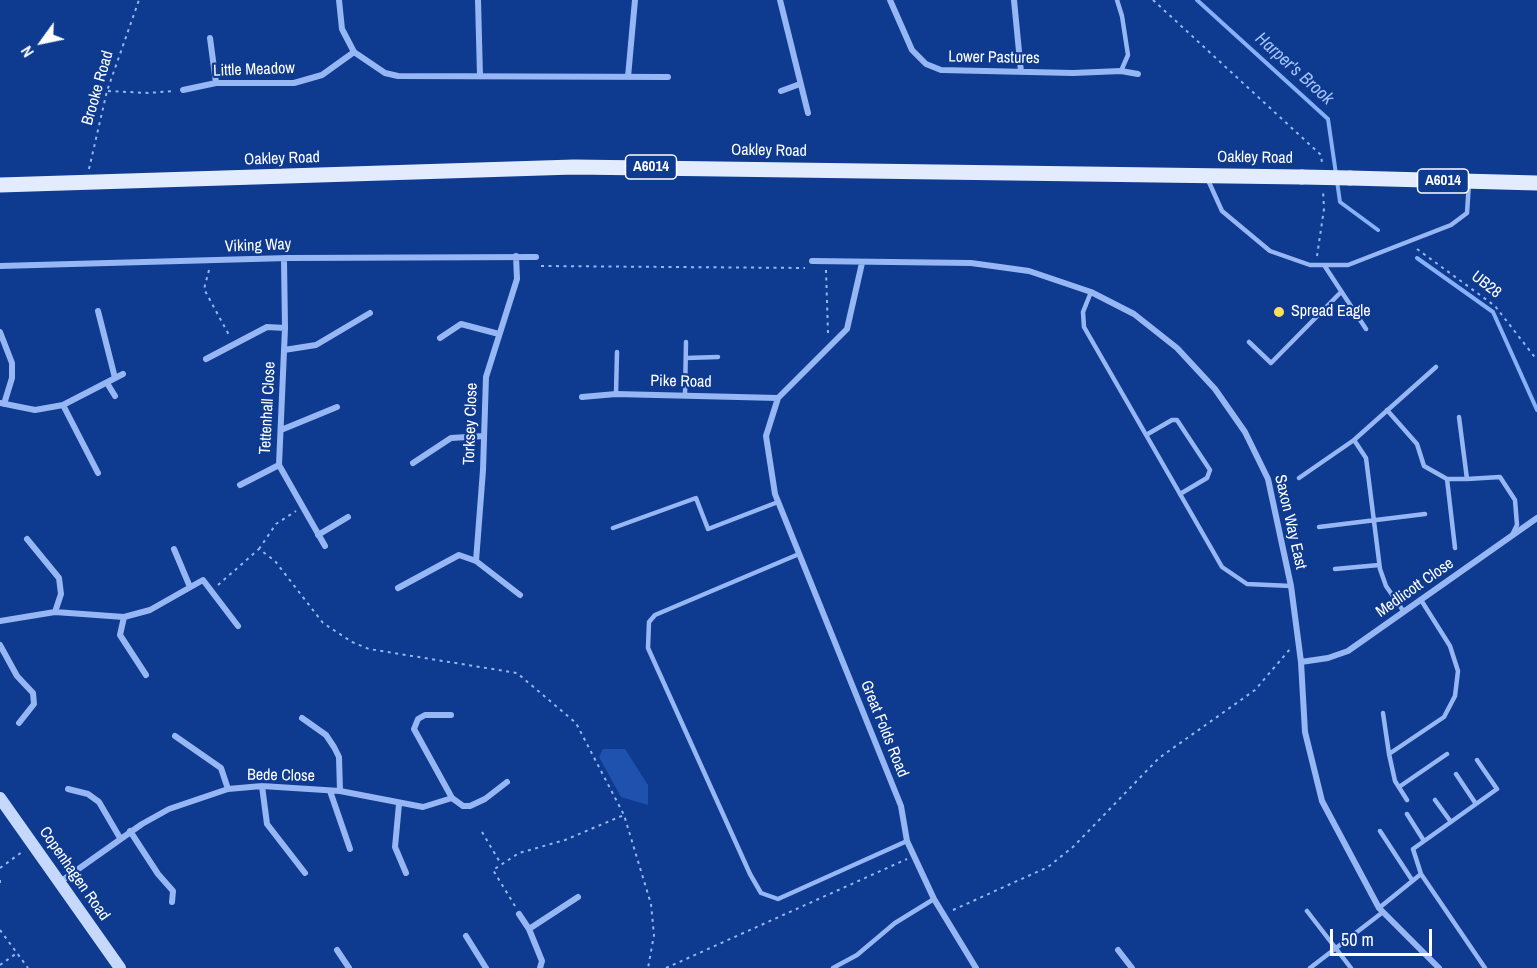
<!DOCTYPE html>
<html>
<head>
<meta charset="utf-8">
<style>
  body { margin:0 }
  #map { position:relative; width:1537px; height:968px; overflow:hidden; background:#0e3a8f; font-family:"Archivo Narrow",sans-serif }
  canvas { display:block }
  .north { position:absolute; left:12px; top:12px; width:60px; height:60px; -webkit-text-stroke:4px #0e3a8f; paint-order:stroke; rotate:237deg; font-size:16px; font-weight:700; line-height:24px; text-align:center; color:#fff }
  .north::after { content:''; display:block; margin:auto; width:21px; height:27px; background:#fff; clip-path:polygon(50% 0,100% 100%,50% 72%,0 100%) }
  .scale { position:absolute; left:1330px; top:929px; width:102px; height:27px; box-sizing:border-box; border:3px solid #fff; border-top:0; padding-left:8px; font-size:18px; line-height:21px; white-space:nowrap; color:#fff; -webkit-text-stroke:4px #0e3a8f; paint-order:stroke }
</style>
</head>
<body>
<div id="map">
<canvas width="1537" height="968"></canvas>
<div class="north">N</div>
<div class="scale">50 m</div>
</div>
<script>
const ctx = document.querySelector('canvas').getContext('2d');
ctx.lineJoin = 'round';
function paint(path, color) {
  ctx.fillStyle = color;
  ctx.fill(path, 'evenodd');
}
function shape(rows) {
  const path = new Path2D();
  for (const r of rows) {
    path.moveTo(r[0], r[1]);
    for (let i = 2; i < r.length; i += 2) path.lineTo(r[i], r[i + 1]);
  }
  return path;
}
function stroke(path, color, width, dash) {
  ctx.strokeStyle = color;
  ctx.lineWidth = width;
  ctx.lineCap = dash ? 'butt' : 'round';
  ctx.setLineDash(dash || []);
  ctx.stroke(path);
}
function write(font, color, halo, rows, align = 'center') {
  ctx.font = font + ' "Archivo Narrow",sans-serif';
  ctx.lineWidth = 4.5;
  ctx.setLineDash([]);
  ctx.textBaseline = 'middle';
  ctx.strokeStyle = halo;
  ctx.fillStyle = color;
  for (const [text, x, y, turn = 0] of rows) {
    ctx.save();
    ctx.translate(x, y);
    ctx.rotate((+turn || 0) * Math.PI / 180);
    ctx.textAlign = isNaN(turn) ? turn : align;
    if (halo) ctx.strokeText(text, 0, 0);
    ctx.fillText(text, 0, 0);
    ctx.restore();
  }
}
paint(shape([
  [603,749,625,749,648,785,648,805,621,797,599,757]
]), '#1f52ae');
stroke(shape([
  [1197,0,1328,119,1336,174],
  [1337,181,1340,202,1378,230],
  [1417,258,1493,312,1537,410]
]), '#87b0f8', 4);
stroke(shape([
  [1153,0,1321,155,1322,163],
  [108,91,148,93,174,91],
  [89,169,107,91,139,0],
  [1417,249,1495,306,1537,360],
  [1317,256,1324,209,1323,190],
  [541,266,805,268],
  [209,270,204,289,229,335],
  [826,270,828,333],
  [259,549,276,524,296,511],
  [218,585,259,549,275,561,323,623,352,642,369,649,517,673,576,723,624,815,651,904,654,935,648,968],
  [482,832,501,864],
  [0,868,22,852],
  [0,880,0,884],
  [515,906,493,870,519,853,565,840,624,815],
  [953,910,1048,867,1074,846,1159,758,1255,690,1290,649],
  [0,930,28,968],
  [0,965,17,953],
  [666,968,907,859]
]), '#96b7f4', 2, [3, 4.5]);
stroke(shape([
  [1117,0,1122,16,1128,55,1121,71],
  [1208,180,1222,211,1270,251,1310,265,1348,265,1451,225,1467,213,1469,183],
  [1324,265,1366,329],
  [1091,292,1083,312,1084,327,1222,567,1247,584,1291,586],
  [1249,342,1271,363,1341,292],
  [686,358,718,357],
  [616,394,617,352],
  [685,396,686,342],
  [1387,410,1417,444,1424,466,1447,479],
  [1146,435,1172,420,1177,420,1210,470,1207,478,1180,494],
  [1354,440,1436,367],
  [1299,478,1354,440,1366,458,1380,569,1386,586,1404,612],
  [1467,479,1500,477,1515,500,1517,525,1512,535],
  [1319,527,1425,514],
  [613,528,696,498,708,529,778,502],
  [1455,548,1447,479,1467,479,1459,417],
  [799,554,655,615,649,622,648,648,750,874,761,893,778,899,907,841],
  [1335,569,1379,565],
  [1383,713,1389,754,1444,717,1455,696,1458,671,1450,646,1421,600],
  [1389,754,1395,781,1407,800],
  [1477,760,1497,789,1413,849,1421,874,1485,968],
  [1456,774,1476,804],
  [1399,787,1447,754],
  [1435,800,1451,822],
  [1407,814,1424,841],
  [1380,831,1412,880],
  [1379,908,1421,874],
  [1307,911,1351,968],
  [833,968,857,955,895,923,934,899],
  [1310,968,1383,912]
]), '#96b7f4', 4.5);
stroke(shape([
  [339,0,342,29,354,52,385,73,398,76,668,77],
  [478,0,480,76],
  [780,0,808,113],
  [890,0,912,50,926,64,941,70,1073,73,1121,71,1138,74],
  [1014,0,1021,72],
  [210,38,216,83],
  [628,77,635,0],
  [183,90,216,83,294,83,322,75,354,52],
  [781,91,800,84],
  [284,259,285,328,279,465,325,546],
  [812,261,971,263,1029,271,1091,292,1134,314,1177,348,1215,389,1245,432,1268,479,1291,586,1301,662,1305,732,1322,801,1379,908,1439,968],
  [862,263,847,329,778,398,766,436,775,494,901,806,907,841,934,899,976,968],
  [0,266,288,258,536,257],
  [98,311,115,378],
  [0,332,12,363,12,378,4,404],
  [440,338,461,324,499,334],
  [284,350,316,345,370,313],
  [206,359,267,327,285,328],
  [107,383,115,396],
  [582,397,616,394,778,398],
  [0,403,35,410,63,405,123,374],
  [63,405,98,473],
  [281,430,337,407],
  [413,463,451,438,484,436],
  [240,485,279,465],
  [318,535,348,517],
  [27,539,59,578,61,594,55,612],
  [174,549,190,587],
  [476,561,483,470,486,377,517,279,516,256],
  [398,588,459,555,476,561,520,595],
  [124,617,120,635,146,675],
  [0,621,55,612,124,617,150,610,203,580,238,626],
  [0,645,17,676,33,693,34,704,19,723],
  [1301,662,1328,658,1348,651,1537,518],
  [451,715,425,715,418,719,414,729,452,798,463,806,470,806,485,799,507,782],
  [302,718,326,735,334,747,339,757,340,791],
  [175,736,221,768,228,789],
  [262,786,267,824,305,873],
  [68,789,88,794,99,802,120,838],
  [330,791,350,849],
  [399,804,395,847,406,873],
  [130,831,158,874,173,891,172,902],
  [60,882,142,824,169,809,228,789,262,786,340,791,423,807,452,798],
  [519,914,529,929,542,961,540,968],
  [529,929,578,897],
  [466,936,486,968],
  [337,950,349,968],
  [1118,950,1132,968]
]), '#96b7f4', 6);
stroke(shape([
  [0,798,120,968]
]), '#c6d8fd', 12);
stroke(shape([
  [1350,178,1537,183],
  [0,185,574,167,1302,177]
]), '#e3ebff', 15);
stroke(shape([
  [1302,177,1350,178]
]), '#e3ebff', 15);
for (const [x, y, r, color] of [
  [1279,312,6,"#ffdf59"]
]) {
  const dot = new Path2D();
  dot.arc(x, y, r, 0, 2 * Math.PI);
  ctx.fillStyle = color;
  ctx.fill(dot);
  stroke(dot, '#0e3a8f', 2);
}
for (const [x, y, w] of [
  [651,167,51],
  [1443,181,51]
]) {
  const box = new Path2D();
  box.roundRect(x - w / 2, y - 12, w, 24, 4.5);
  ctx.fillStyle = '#0e3a8f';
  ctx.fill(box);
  stroke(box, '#fff', 1.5);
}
write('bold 15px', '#fff', null, [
  ["A6014",651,167],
  ["A6014",1443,181]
]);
write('16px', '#fff', '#0e3a8f', [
  ["Lower Pastures",994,58,1],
  ["Little Meadow",254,70,-2],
  ["Brooke Road",98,88,-74],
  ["Oakley Road",769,151,1],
  ["Oakley Road",1255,158,1],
  ["Oakley Road",282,159,-2],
  ["Viking Way",258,246,-2],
  ["UB28",1486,285,38],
  ["Pike Road",681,382,1],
  ["Tettenhall Close",268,408,-87],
  ["Torksey Close",471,424,-88],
  ["Saxon Way East",1290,522,77],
  ["Medlicott Close",1415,588,-35],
  ["Great Folds Road",884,729,68],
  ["Bede Close",281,776,1],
  ["Copenhagen Road",74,874,55]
]);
write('16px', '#fff', '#0e3a8f', [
  ["Spread Eagle",1291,312]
], 'left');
write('italic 18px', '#a2c2fb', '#0e3a8f', [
  ["Harper's Brook",1294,69,42]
]);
</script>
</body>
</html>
